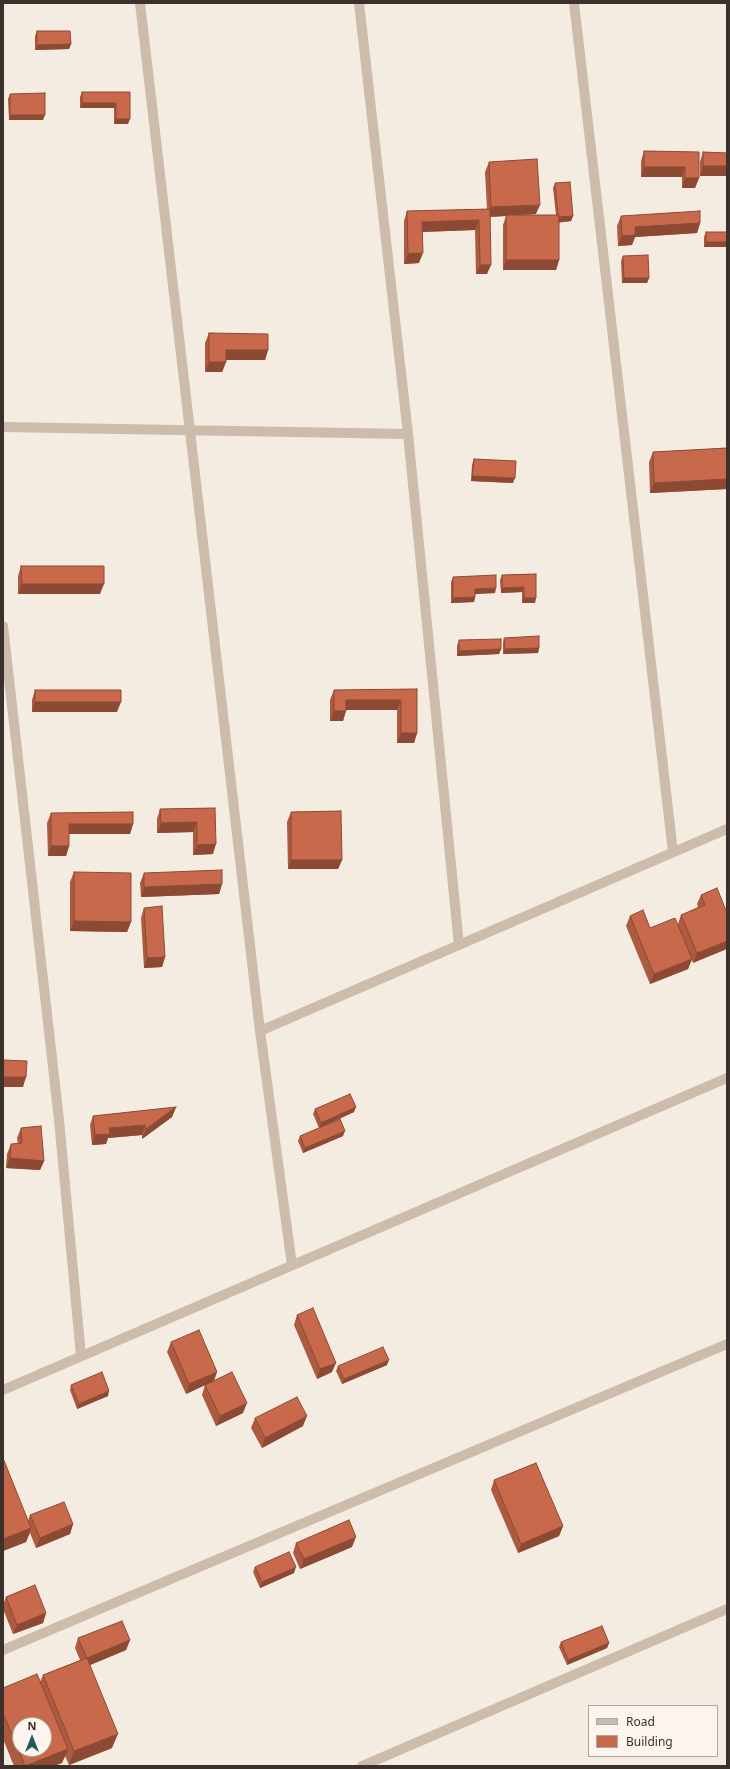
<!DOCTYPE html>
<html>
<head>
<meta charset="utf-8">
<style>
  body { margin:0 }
  #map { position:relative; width:730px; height:1769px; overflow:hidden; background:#f4ebe1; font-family:"Noto Sans",sans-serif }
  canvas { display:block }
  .frame { position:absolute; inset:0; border:4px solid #3b302b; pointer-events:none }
  .legend { position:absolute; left:588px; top:1705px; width:130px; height:52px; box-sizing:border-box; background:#fbf5ee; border:1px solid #aea6a0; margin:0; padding:5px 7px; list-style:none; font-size:12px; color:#3b302b }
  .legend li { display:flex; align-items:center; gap:8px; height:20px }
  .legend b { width:20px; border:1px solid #aea6a0 }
  .north { position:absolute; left:12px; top:1717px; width:40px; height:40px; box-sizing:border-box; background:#fbf5ee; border:1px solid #aea6a0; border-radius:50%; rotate:0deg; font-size:11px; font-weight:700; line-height:16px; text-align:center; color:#3b302b }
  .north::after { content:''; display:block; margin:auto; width:14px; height:18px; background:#1f5a5e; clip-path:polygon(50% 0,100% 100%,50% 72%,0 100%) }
</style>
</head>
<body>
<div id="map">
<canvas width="730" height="1769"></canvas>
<div class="frame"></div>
<ul class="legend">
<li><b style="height:5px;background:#cdbbac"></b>Road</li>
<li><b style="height:11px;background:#c8694b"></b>Building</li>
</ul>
<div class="north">N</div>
</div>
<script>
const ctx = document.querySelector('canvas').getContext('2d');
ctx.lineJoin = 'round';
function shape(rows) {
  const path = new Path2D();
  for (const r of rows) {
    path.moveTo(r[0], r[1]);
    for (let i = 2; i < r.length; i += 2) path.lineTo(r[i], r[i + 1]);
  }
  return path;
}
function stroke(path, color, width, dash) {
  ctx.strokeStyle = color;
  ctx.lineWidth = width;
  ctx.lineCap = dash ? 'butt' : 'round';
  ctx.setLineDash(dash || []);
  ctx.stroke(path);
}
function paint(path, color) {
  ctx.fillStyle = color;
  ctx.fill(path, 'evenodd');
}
stroke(shape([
  [140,3,260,1031,292,1265],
  [359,3,408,434,459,945],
  [574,3,673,852],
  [3,427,408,434],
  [3,626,59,1120,81,1356],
  [260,1031,727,829],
  [3,1390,727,1078],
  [3,1650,727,1344],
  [362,1766,727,1609]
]), '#cdbbac', 10);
paint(shape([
  [37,31,71,44,69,49,35,50,35,36],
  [82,92,130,92,128,124,114,124,114,108,80,108,80,97],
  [10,94,43,120,9,120,8,99],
  [644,151,699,152,699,178,695,188,682,188,682,177,641,177,641,161],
  [703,152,727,153,727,176,700,176,700,162],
  [489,162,536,214,519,215,556,215,553,188,555,183,573,216,571,221,559,222,559,260,556,270,503,270,503,225,506,216,490,217,487,274,476,274,475,230,422,232,419,263,404,264,404,221,407,211,487,209,485,172],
  [621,216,700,223,697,233,635,237,632,245,618,246,617,226],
  [706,232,727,232,727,247,704,247,704,237],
  [623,256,649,278,647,283,622,283,621,261],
  [209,333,268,350,265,360,226,360,226,362,222,372,205,372,205,343],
  [727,448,727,489,650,493,649,462,653,452],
  [474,459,513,483,471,481,472,465],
  [21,566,100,594,18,594,18,576],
  [536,574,535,603,522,603,522,592,501,593,500,580,502,575],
  [453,577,495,593,475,594,475,597,474,602,451,603,451,582],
  [504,638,539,648,538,653,503,654,503,643],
  [459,640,501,649,499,654,457,656,457,646],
  [417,689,417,733,414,743,397,743,397,710,346,710,343,721,330,721,330,700,334,690],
  [35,690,117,712,32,712,32,700],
  [215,808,213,854,193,855,193,832,157,833,157,819,160,809],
  [291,812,342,860,338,869,288,869,287,822],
  [51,813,133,824,130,834,69,834,69,846,66,856,48,856,47,823],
  [74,872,131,922,127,932,70,931,70,882],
  [144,873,222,884,219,894,141,897,140,883],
  [701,895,727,913,693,963,687,948,692,959,688,969,650,984,626,926,630,916,650,928,678,924,681,915,698,907,697,904],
  [144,908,165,957,162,967,144,968,141,918],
  [176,1107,172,1117,142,1139,142,1135,108,1138,106,1144,92,1145,90,1125,93,1116],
  [315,1109,354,1112,319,1128,313,1114],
  [21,1128,44,1161,40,1170,6,1168,7,1154,11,1144,18,1144,17,1138],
  [300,1136,343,1136,303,1153,298,1141],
  [297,1315,332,1372,317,1379,294,1325],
  [171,1342,214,1381,243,1413,216,1426,202,1395,205,1385,186,1394,167,1352],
  [387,1365,342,1384,336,1371,338,1366],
  [71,1385,108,1396,77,1409,70,1390],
  [255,1418,303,1426,262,1448,251,1428],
  [3,1458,28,1521,30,1515,73,1524,70,1534,36,1548,30,1533,26,1542,3,1551],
  [494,1480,563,1526,559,1536,518,1553,491,1490],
  [296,1543,352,1547,300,1569,293,1553],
  [255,1567,294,1573,260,1588,253,1572],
  [6,1597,46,1613,43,1623,13,1634,3,1609,3,1605],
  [78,1638,130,1640,126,1650,90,1665,112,1748,69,1765,65,1756,62,1763,54,1766,14,1766,3,1739,3,1688,40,1682,43,1675,80,1660,75,1648],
  [561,1642,609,1643,607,1648,567,1665,559,1647]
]), '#ac5a40');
paint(shape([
  [71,44,69,49,35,50,37,45],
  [82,103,116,103,114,108,80,108],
  [10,115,45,115,43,120,9,120],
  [116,119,130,119,128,124,114,124],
  [703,166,727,166,727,176,700,176],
  [644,167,685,167,682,177,641,177],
  [685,178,699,178,695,188,682,188],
  [540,205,536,214,488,217,491,207],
  [573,216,571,221,556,223,558,218],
  [479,220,475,230,418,232,422,222],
  [700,223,697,233,635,237,632,245,618,246,622,236,635,227],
  [706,242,727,242,727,247,704,247],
  [423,253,419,263,404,264,408,254],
  [506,260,559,260,556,270,503,270],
  [480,265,491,265,487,274,476,274],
  [624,278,649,278,647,283,622,283],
  [226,350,268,350,265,360,222,360],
  [209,362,226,362,222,372,205,372],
  [472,476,515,478,513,483,471,481],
  [727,479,727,489,650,493,654,483],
  [22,584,104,584,100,594,18,594],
  [524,587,522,592,501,593,502,588],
  [496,588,495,593,473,594,475,589],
  [475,597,474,602,451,603,453,598],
  [524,598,536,598,535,603,522,603],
  [539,648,538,653,503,654,505,649],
  [501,649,499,654,457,656,459,651],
  [346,700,401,700,397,710,343,710],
  [35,702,121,702,117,712,32,712],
  [334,711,346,711,343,721,330,721],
  [401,733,417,733,414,743,397,743],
  [197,822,193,832,157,833,161,823],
  [69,824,133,824,130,834,65,834],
  [216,844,213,854,193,855,197,845],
  [51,846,69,846,66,856,48,856],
  [291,860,342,860,338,869,288,869],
  [222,884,219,894,141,897,144,887],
  [74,921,131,922,127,932,70,931],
  [727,941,727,949,693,963,697,953],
  [165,957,162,967,144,968,147,958],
  [692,959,688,969,650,984,654,974],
  [3,1077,26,1077,23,1087,3,1087],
  [176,1107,172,1117,142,1139,146,1129],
  [356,1107,354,1112,319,1128,321,1123],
  [145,1125,142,1135,108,1138,106,1144,92,1145,95,1135,109,1128],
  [345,1131,343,1136,303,1153,305,1148],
  [10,1158,44,1161,40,1170,6,1168],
  [389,1360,387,1365,342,1384,344,1379],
  [336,1363,332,1372,317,1379,320,1369],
  [217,1372,214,1381,186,1394,189,1384],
  [109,1391,108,1396,77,1409,79,1404],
  [247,1403,243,1413,216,1426,220,1416],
  [307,1416,303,1426,262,1448,265,1438],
  [73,1524,70,1534,36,1548,40,1538],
  [563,1526,559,1536,518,1553,521,1544],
  [31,1528,26,1542,3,1551,3,1539],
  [356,1537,352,1547,300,1569,304,1559],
  [296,1567,294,1573,260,1588,262,1582],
  [46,1613,43,1623,13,1634,17,1625],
  [130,1640,126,1650,83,1668,87,1658],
  [609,1643,607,1648,567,1665,568,1660],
  [118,1734,112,1748,69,1765,74,1751],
  [68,1749,62,1763,54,1766,25,1766]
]), '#8c4a34');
const building = shape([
  [37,31,70,31,71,44,37,45,37,31],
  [82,92,130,92,130,119,116,119,116,103,82,103,82,92],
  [45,93,45,115,10,115,10,94,45,93],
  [644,151,699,152,699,178,685,178,685,167,644,167,644,151],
  [703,152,727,153,727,166,703,166,703,152],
  [537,159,540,205,491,207,489,162,537,159],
  [570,182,573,216,559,217,559,215,558,215,555,183,570,182],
  [490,209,491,265,480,265,479,220,422,222,423,253,408,254,407,211,490,209],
  [700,211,700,223,635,227,635,235,622,236,621,216,700,211],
  [506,215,559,215,559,260,506,260,506,215],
  [706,232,727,232,727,242,706,242,706,232],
  [648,255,649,278,624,278,623,256,648,255],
  [209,333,268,334,268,350,226,350,226,362,209,362,209,333],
  [727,448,727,479,654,483,653,452,727,448],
  [474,459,516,461,515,478,472,476,474,459],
  [21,566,104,566,104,584,22,584,21,566],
  [536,574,536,598,524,598,524,587,502,588,502,575,536,574],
  [496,575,496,588,475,589,475,597,453,598,453,577,496,575],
  [539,636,539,648,505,649,504,638,539,636],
  [501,639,501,649,459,651,459,640,501,639],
  [417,689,417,733,401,733,401,700,346,700,346,711,334,711,334,690,417,689],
  [35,690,121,690,121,702,35,702,35,690],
  [215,808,216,844,197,845,197,822,161,823,160,809,215,808],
  [341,811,342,860,291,860,291,812,341,811],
  [133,812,133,824,69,824,69,846,51,846,51,813,133,812],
  [222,870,222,884,144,887,144,873,222,870],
  [74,872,131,873,131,922,74,921,74,872],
  [717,888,727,913,727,941,697,953,681,915,705,905,701,895,717,888],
  [162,906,165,957,147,958,144,908,162,906],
  [643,910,650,928,675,918,692,959,654,974,630,916,643,910],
  [3,1060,27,1061,26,1077,3,1077,3,1060],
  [350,1094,356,1107,321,1123,315,1109,350,1094],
  [176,1107,146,1129,145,1125,109,1128,110,1134,95,1135,93,1116,176,1107],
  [340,1119,345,1131,305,1148,300,1136,340,1119],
  [41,1126,44,1161,10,1158,11,1144,22,1143,21,1128,41,1126],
  [313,1308,336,1363,320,1369,297,1315,313,1308],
  [199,1330,217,1372,189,1384,171,1342,199,1330],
  [383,1347,389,1360,344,1379,338,1366,383,1347],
  [102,1372,109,1391,79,1404,71,1385,102,1372],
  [232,1372,247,1403,220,1416,205,1385,232,1372],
  [297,1397,307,1416,265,1438,255,1418,297,1397],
  [3,1458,31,1528,3,1539,3,1458],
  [536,1463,563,1526,521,1544,494,1480,536,1463],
  [64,1502,73,1524,40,1538,30,1515,64,1502],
  [349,1520,356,1537,304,1559,296,1543,349,1520],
  [289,1552,296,1567,262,1582,255,1567,289,1552],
  [35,1585,46,1613,17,1625,6,1597,35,1585],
  [122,1621,130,1640,87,1658,78,1638,122,1621],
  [602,1626,609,1643,568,1660,561,1642,602,1626],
  [87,1658,118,1734,74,1751,43,1675,87,1658],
  [37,1674,68,1749,25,1766,3,1713,3,1688,37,1674],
  [20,1725,44,1725,44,1749,20,1749,20,1725]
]);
paint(building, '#c8694b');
stroke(building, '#8c4a34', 1);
</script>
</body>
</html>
